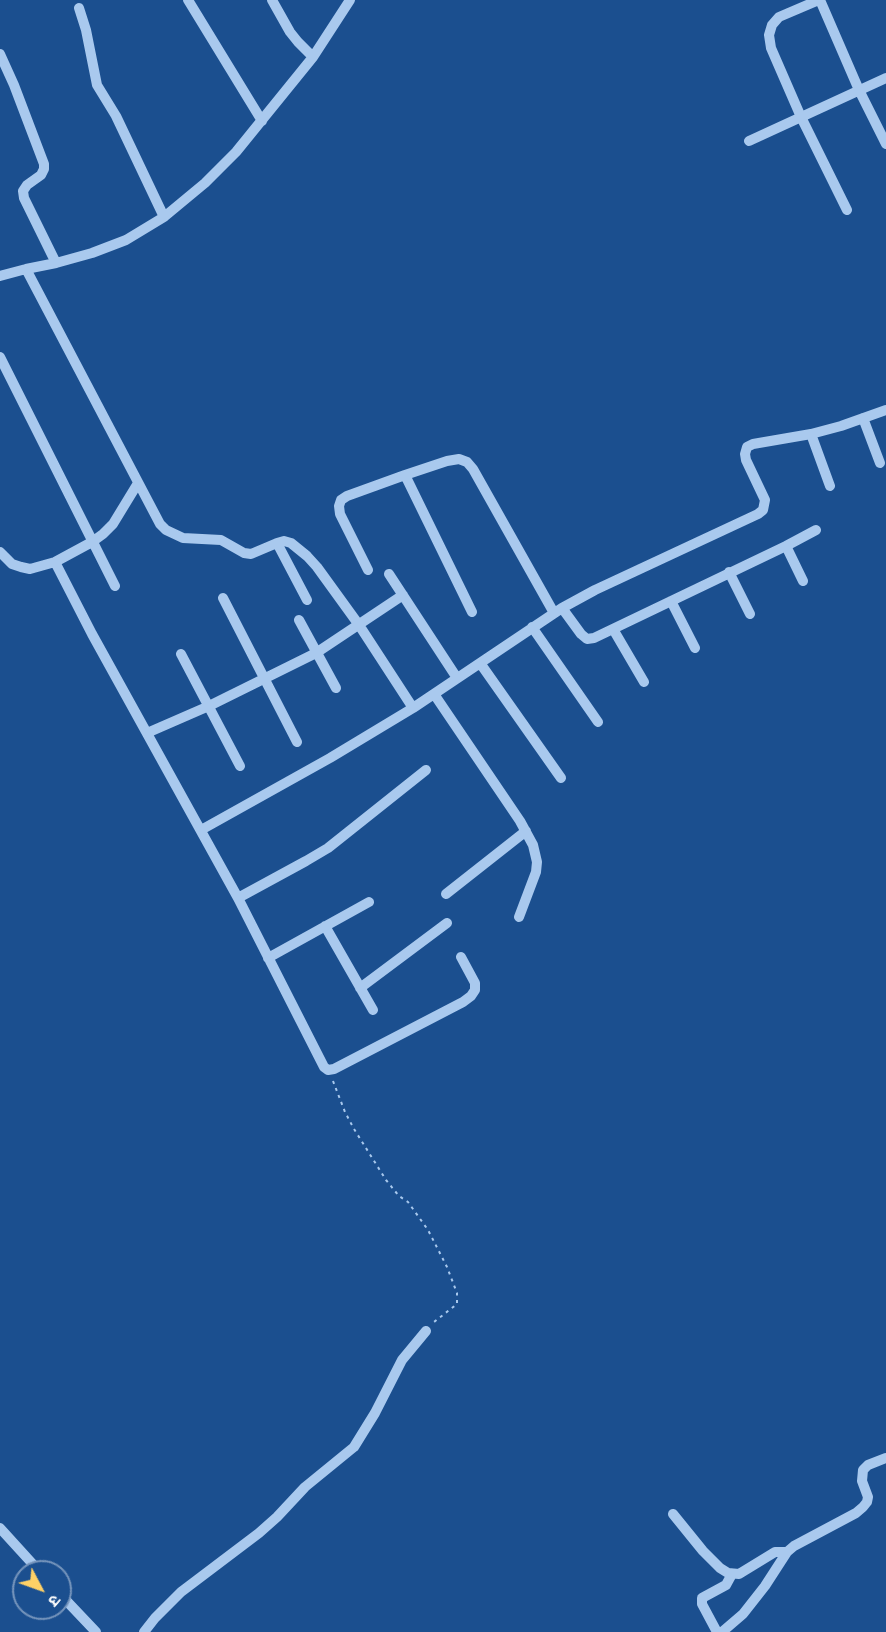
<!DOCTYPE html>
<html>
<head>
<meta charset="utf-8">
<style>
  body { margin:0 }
  #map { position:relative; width:886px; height:1632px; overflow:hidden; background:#1b4f8f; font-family:"Public Sans","Noto Sans Devanagari",sans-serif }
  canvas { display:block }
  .north { position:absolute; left:12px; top:1560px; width:60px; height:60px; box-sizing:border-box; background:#1b4f8f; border:2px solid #7695bc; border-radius:50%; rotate:131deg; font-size:16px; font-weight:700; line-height:24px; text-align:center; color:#fff }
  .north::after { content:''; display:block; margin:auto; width:21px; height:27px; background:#ffd166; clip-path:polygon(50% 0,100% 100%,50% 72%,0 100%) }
</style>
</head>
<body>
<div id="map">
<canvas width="886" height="1632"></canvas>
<div class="north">उ</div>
</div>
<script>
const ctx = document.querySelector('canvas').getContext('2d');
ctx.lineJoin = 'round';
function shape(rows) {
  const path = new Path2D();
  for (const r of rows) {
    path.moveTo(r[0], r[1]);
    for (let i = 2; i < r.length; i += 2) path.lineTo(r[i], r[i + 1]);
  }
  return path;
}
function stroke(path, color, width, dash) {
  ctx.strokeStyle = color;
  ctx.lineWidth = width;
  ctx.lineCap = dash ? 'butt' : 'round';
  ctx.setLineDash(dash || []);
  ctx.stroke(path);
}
stroke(shape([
  [333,1081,345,1112,354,1129,386,1180,399,1196,408,1202,428,1230,447,1267,457,1293,457,1304,434,1322]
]), '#a9c9ee', 2, [3, 4.5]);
stroke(shape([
  [188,0,262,121],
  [272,0,290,32,298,42,313,57],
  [819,0,779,17,772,25,769,35,771,48,801,117,847,210],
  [820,0,859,90,886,144],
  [79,8,86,30,97,85,116,116,164,217],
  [0,54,14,85,44,164,44,169,41,175,27,185,23,191,24,198,56,263],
  [749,141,886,78],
  [26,269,160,524,166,530,183,538,221,540,244,553,251,554,277,543,284,541,291,543,307,556,317,567,359,625,413,708],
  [0,276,26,269,56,263,92,253,126,240,164,217,205,183,236,152,313,57,350,0],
  [0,357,115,586],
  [863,418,880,463],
  [811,434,830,486],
  [405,475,472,612],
  [277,543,307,600],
  [786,546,803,581],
  [0,552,12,564,21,567,30,569,55,562,92,542,103,534,113,524,138,483],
  [55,562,92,634,238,898,324,1067,328,1070,334,1069,463,1002,471,996,475,990,475,983,461,957],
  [368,570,340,514,339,506,341,500,347,496,405,475,447,461,459,459,467,462,473,469,554,613],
  [729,572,750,614],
  [389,574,457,678],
  [223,598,297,742],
  [671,601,695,648],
  [562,608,581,634,587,639,594,638,786,546,816,530],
  [299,620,336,688],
  [532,627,598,722],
  [613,629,644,682],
  [181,654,240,766],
  [480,663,561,778],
  [434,694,520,821,533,845,537,862,536,872,519,917],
  [147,733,209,706,316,653,403,595],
  [201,830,330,758,413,708,562,608,595,590,758,514,763,510,765,500,746,460,745,454,747,447,753,444,811,434,841,426,886,410],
  [446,894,526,831],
  [238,898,306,861,328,848,426,770],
  [325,926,373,1010],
  [268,958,369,902],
  [360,988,447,923],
  [673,1514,703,1551,720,1568,728,1573,739,1574,775,1552,787,1552],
  [0,1528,40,1572],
  [60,1594,96,1632],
  [144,1632,155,1618,181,1592,259,1533,277,1517,305,1487,354,1447,375,1413,402,1360,426,1331],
  [717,1632,702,1604,702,1598,726,1585,732,1574],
  [722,1632,743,1614,765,1586,787,1552,794,1546,856,1513,863,1507,867,1502,868,1497,862,1481,863,1470,868,1465,886,1458]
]), '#a9c9ee', 10);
</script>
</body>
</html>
